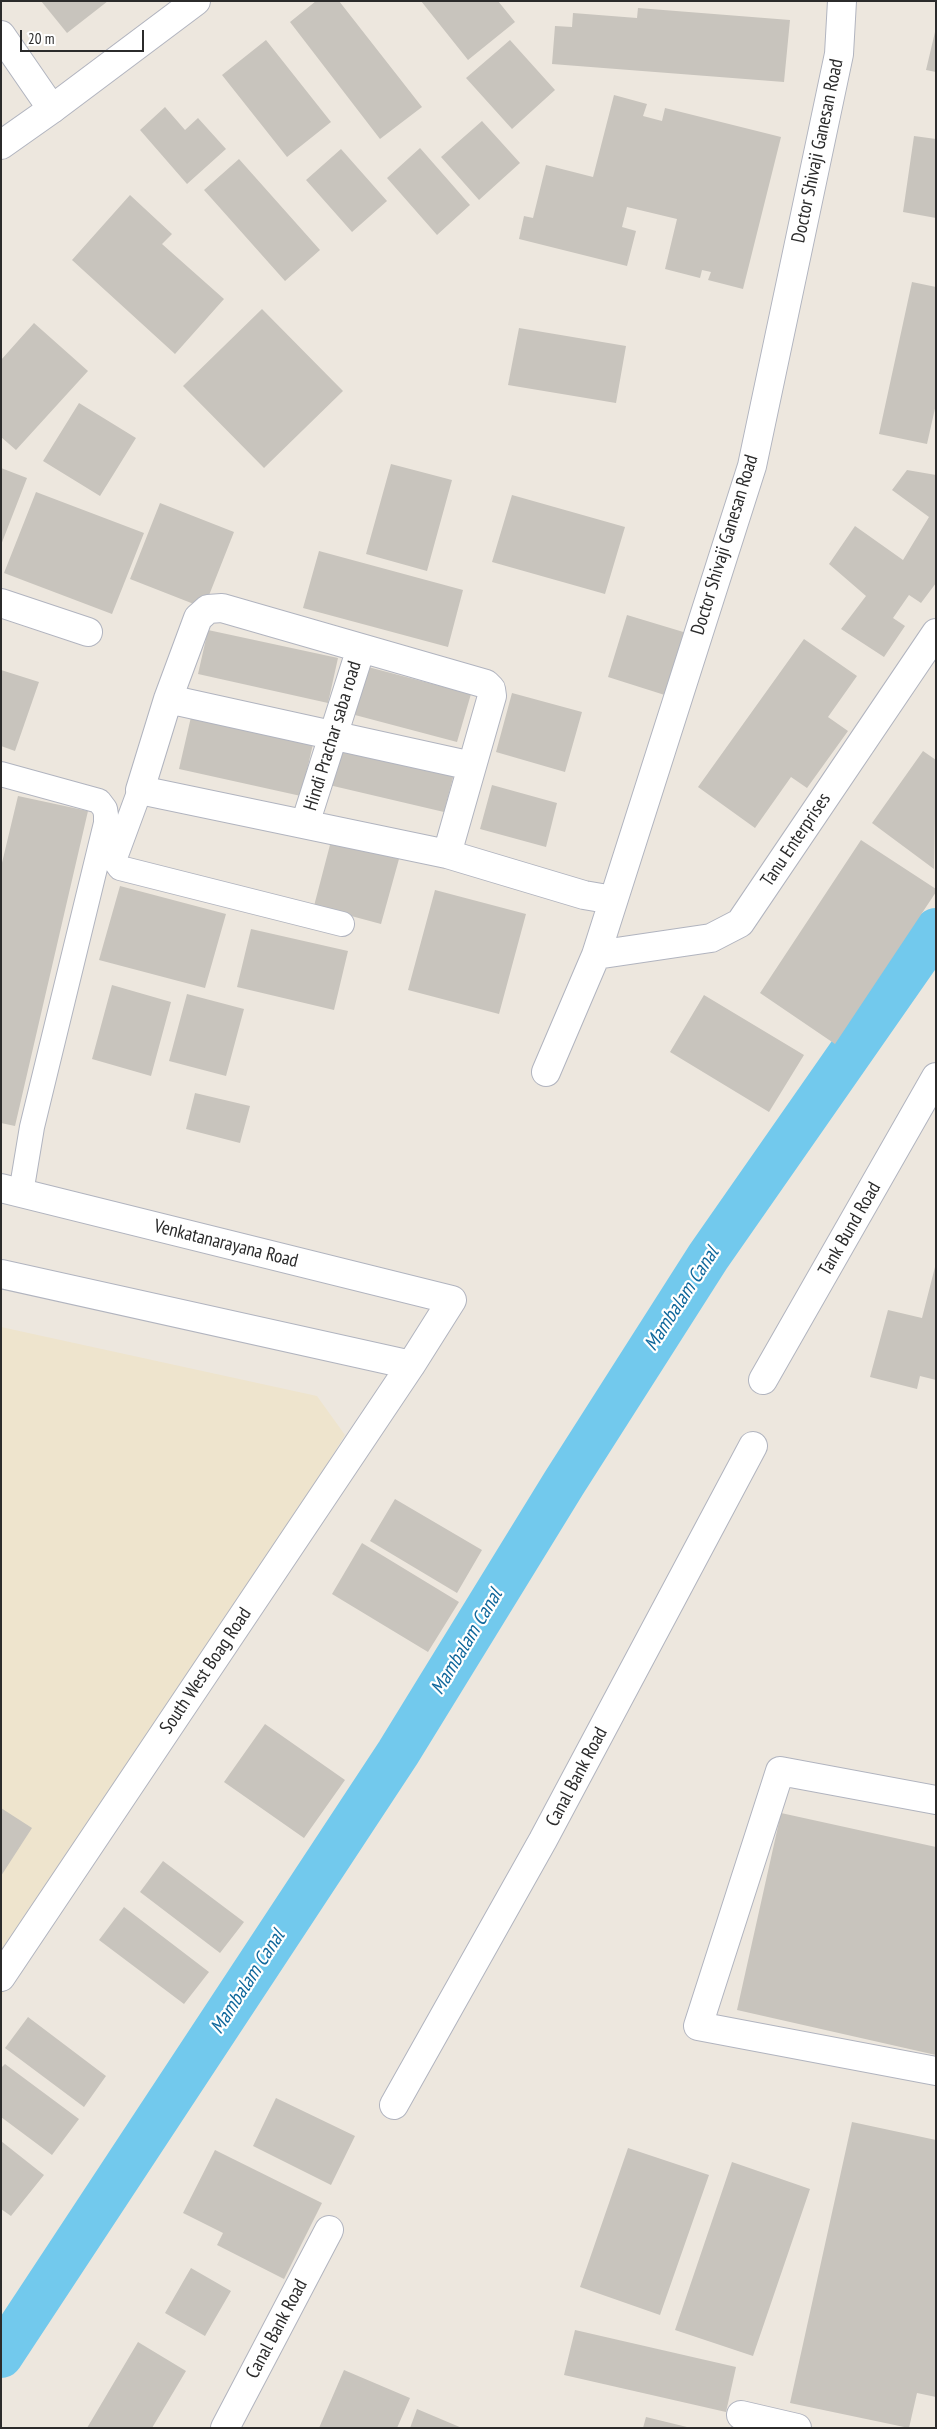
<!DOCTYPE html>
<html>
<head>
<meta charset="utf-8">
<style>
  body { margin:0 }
  #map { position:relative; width:937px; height:2429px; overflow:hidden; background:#ede7de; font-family:"PT Sans Narrow",sans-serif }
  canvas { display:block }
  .frame { position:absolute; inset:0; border:2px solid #2b2b2b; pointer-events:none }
  .scale { position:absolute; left:20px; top:30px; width:124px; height:22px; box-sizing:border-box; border:2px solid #2b2b2b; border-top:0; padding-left:6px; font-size:15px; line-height:18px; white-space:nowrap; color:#2b2b2b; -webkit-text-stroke:4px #fff; paint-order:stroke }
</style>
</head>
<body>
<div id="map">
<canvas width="937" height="2429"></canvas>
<div class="frame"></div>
<div class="scale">20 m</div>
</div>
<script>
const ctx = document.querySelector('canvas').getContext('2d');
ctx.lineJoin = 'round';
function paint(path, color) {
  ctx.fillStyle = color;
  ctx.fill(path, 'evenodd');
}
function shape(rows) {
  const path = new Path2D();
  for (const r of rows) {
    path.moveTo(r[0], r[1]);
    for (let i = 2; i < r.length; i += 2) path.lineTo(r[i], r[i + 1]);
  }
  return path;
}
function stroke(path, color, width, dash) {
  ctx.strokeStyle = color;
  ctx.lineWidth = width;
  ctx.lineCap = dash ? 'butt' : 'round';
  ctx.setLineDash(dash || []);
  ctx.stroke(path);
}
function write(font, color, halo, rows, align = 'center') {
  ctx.font = font + ' "PT Sans Narrow",sans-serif';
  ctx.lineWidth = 4.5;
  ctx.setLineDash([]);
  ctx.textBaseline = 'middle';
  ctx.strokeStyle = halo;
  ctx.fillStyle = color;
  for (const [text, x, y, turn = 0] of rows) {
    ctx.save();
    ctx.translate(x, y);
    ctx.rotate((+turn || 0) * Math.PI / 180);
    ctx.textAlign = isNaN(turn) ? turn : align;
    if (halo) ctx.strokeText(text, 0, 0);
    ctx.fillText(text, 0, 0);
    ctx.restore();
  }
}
paint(shape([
  [1,1327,317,1396,345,1435,1,1997]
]), '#eee4cd');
stroke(shape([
  [1,2356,398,1753,564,1483,708,1257,936,930]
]), '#72c9ed', 44);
paint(shape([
  [41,1,108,1,67,33],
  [316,1,339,1,422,107,380,139,290,22],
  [421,1,498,1,515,22,468,60],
  [638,8,790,20,784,82,552,64,555,26,572,27,573,13,637,18],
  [935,32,936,32,936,72,926,70],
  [266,40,331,122,287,157,222,75],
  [510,40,555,90,512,129,466,78],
  [614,95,647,104,643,116,662,121,665,108,781,137,743,289,708,280,711,272,702,270,700,278,665,269,677,219,627,207,622,227,636,231,627,266,519,239,524,216,533,218,546,165,593,177],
  [165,107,185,130,198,118,226,149,187,184,140,130],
  [482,121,520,163,479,200,441,157],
  [914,136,936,139,936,218,903,212],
  [420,148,470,205,437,235,387,178],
  [341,149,387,201,352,232,306,180],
  [239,159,320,250,285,281,204,190],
  [130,195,172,234,162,244,224,299,175,354,72,260],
  [912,282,936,287,936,404,927,444,879,434],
  [262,309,343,391,264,468,183,386],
  [34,323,88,371,16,450,1,437,1,360],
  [519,328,626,346,616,403,508,385],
  [79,403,136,438,100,496,43,461],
  [391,464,452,480,427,571,366,554],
  [1,468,27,478,1,545],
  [907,470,936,475,936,583,921,603,909,595,893,618,905,626,884,657,841,629,866,596,829,564,855,526,903,560,929,517,892,490],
  [36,492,144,533,112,614,4,573],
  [512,495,625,527,605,594,492,562],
  [160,503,234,532,204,608,130,579],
  [319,551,463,590,448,647,303,608],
  [627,615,690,634,671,697,608,677],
  [208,630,338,658,328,703,198,674],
  [804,639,857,676,828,717,848,731,807,788,791,777,755,828,698,787],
  [368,667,471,694,457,742,355,715],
  [1,670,39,682,15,751,1,746],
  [512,693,582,712,565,772,496,752],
  [191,717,313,744,301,796,179,769],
  [339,744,455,770,444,812,329,785],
  [923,751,936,760,934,869,872,823],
  [492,785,557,803,546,847,480,829],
  [18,796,88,811,15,1126,1,1123,1,867],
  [861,840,936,889,936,892,835,1044,760,993],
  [331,841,399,859,381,924,314,906],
  [120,886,226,914,205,988,99,960],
  [435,890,526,914,499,1014,408,990],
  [251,929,348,951,334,1010,237,987],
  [112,985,171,1002,151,1076,92,1059],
  [187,994,244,1009,226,1076,169,1061],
  [704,995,804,1055,769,1112,670,1052],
  [195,1093,250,1106,240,1143,186,1129],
  [935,1267,936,1380,920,1376,917,1389,870,1377,888,1310,922,1318],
  [395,1499,482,1550,457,1593,370,1541],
  [362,1543,459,1602,428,1652,332,1594],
  [265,1724,345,1780,304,1838,224,1782],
  [1,1808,32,1828,1,1876],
  [781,1813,936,1847,936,2055,737,2010],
  [163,1861,244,1922,220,1953,140,1892],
  [124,1907,209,1972,184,2004,99,1940],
  [28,2017,106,2076,84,2107,5,2048],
  [5,2064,79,2119,52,2155,1,2117,1,2068],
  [276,2098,355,2136,331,2185,253,2146],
  [852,2122,936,2140,936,2397,917,2393,909,2428,790,2403],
  [1,2141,44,2175,11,2216,1,2209],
  [628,2148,709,2175,660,2315,580,2287],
  [215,2150,322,2203,284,2279,217,2245,223,2233,183,2213],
  [732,2162,810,2189,753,2356,675,2330],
  [191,2268,231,2291,205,2336,165,2313],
  [575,2330,736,2367,726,2412,564,2375],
  [138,2342,186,2371,152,2428,87,2428],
  [344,2370,410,2398,397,2428,319,2428],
  [417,2409,462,2428,410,2428],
  [646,2417,687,2427,686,2428,643,2428]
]), '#c8c4bd');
const lane = shape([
  [1,774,99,801,105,809,106,815,106,823,32,1127,21,1193],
  [140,790,116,855,115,861,120,868,342,924]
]);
const street = shape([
  [1,35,52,109],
  [1,603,88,632],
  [168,699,472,766],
  [305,824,361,648],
  [447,854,492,696,491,689,486,684,222,608,208,609,198,618,168,699,140,790,447,854,584,895,613,900],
  [596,955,711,938,740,923,936,633],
  [546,1072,596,955,752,466,839,54,842,1],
  [763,1380,936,1077],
  [936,1800,780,1771,698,2026,936,2071],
  [394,2105,543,1840,753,1446],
  [741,2415,797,2428],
  [225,2428,329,2230]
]);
const secondary = shape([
  [1,145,52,109,196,1],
  [1,1188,452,1300,411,1365,1,1977],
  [1,1274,411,1365]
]);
stroke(lane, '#b1b4bf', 26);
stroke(street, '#b1b4bf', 30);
stroke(secondary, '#b1b4bf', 30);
stroke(lane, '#fff', 24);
stroke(street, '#fff', 28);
stroke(secondary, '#fff', 28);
write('19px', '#2b2b2b', '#fff', [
  ["Doctor Shivaji Ganesan Road",818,151,-78],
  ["Doctor Shivaji Ganesan Road",725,545,-73],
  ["Hindi Prachar saba road",333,736,-73],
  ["Tanu Enterprises",796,840,-56],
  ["Tank Bund Road",850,1229,-60],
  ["Venkatanarayana Road",226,1244,14],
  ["South West Boag Road",206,1671,-56],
  ["Canal Bank Road",577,1777,-62],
  ["Canal Bank Road",277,2329,-62]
]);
write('italic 20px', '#0f679b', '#fff', [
  ["Mambalam Canal",682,1299,-57],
  ["Mambalam Canal",467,1642,-59],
  ["Mambalam Canal",248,1982,-57]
]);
</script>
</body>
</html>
